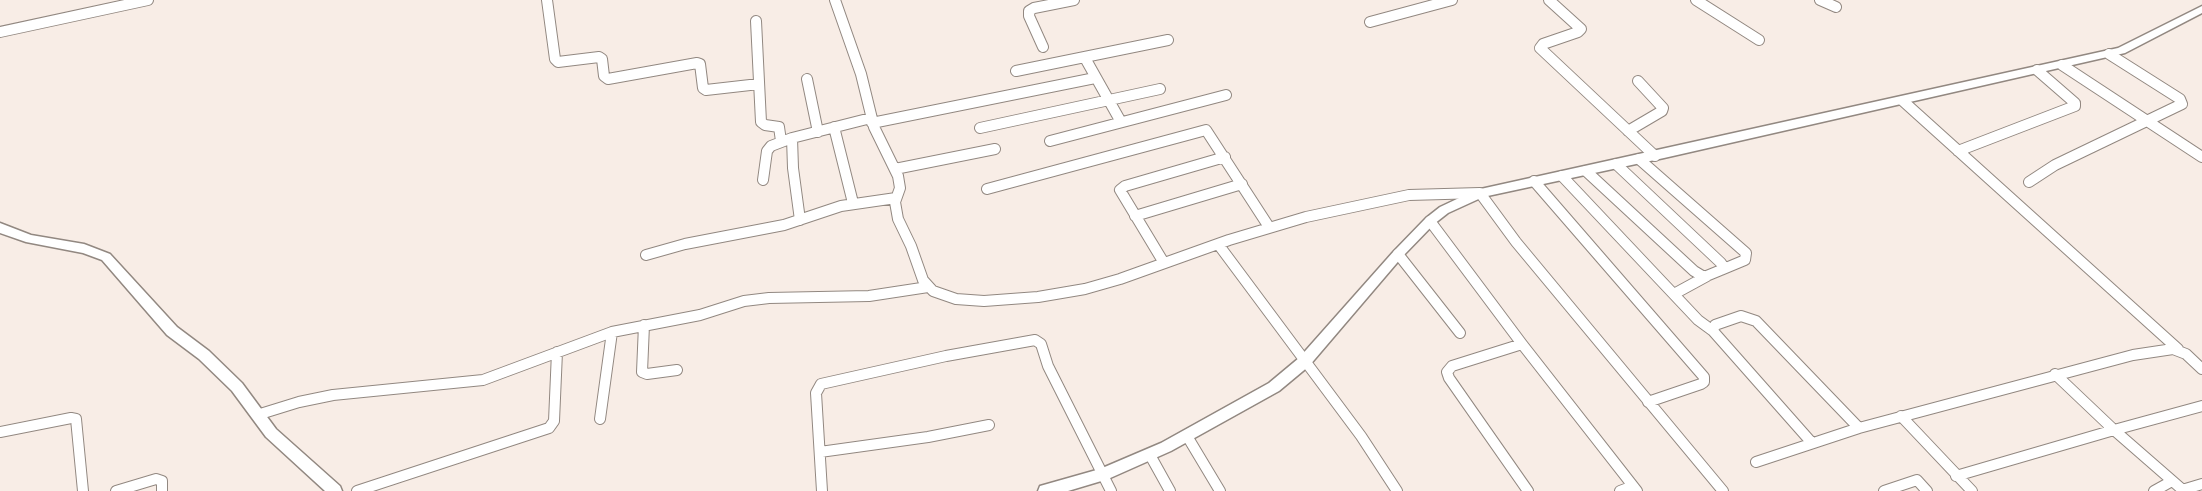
<!DOCTYPE html>
<html>
<head>
<meta charset="utf-8">
<style>
  body { margin:0 }
  canvas { display:block; background:#f8ede6 }
</style>
</head>
<body>
<canvas width="2202" height="491"></canvas>
<script>
const ctx = document.querySelector('canvas').getContext('2d');
ctx.lineJoin = 'round';
function shape(rows) {
  const path = new Path2D();
  for (const r of rows) {
    path.moveTo(r[0], r[1]);
    for (let i = 2; i < r.length; i += 2) path.lineTo(r[i], r[i + 1]);
  }
  return path;
}
function stroke(path, color, width, dash) {
  ctx.strokeStyle = color;
  ctx.lineWidth = width;
  ctx.lineCap = dash ? 'butt' : 'round';
  ctx.setLineDash(dash || []);
  ctx.stroke(path);
}
function paint(path, color) {
  ctx.fillStyle = color;
  ctx.fill(path, 'evenodd');
}
const minor = shape([
  [547,0,555,59,558,62,599,57,602,59,604,76,608,79,697,63,700,64,703,88,706,90,759,84],
  [835,0,861,74,874,127,898,176,900,188,895,202,898,219,911,246,923,280,933,291,956,299,984,301,1038,297,1085,289,1120,279,1229,240,1306,217,1409,195,1480,193,1516,242,1723,491],
  [1549,0,1581,29,1578,32,1543,44,1540,48,1655,156],
  [1696,0,1759,40],
  [1820,0,1836,7],
  [756,21,761,122,765,125,779,127,781,141],
  [1370,22,1452,0],
  [0,32,148,0],
  [1043,47,1029,16,1029,11,1034,8,1074,0],
  [1085,58,1121,122],
  [2062,65,2202,157],
  [1016,71,1168,40],
  [807,79,818,132],
  [1903,101,2178,349],
  [872,123,1095,78],
  [834,127,853,203],
  [980,128,1160,89],
  [1628,131,1662,111,1663,108,1638,81],
  [792,138,793,168,800,220],
  [1050,141,1226,95],
  [1958,151,2075,106,2075,103,2037,70],
  [1639,159,1746,253,1745,260,1721,270],
  [895,169,995,149],
  [1586,171,1694,271,1704,277,1721,270,1723,266,1721,263,1616,164],
  [1562,176,1698,320,1713,331],
  [763,180,767,151,771,146,792,138,871,118],
  [1534,181,1704,377,1704,382,1701,384,1648,402],
  [2029,182,2055,165,2182,104,2180,99,2109,54],
  [987,189,1206,130,1269,227],
  [1135,216,1242,184],
  [1430,221,1522,344,1637,491],
  [1218,244,1361,436,1397,491],
  [1398,254,1460,333],
  [646,255,685,244,784,225,841,206,896,198],
  [1164,263,1120,190,1125,186,1225,157],
  [1674,294,1707,276],
  [644,325,642,372,647,374,677,370],
  [1522,344,1452,366,1447,372,1449,378,1528,491],
  [2055,374,2114,430,2202,406],
  [257,415,299,402,333,395,483,380,612,332,700,315,744,301,769,298,869,296,928,287],
  [1901,416,1972,491],
  [600,419,612,332],
  [0,432,71,418,76,419,83,491],
  [1187,436,1220,491],
  [1812,443,1713,331,1715,325,1741,316,1756,321,1859,428],
  [820,452,928,437,989,425],
  [1150,455,1170,491],
  [1756,462,1859,428,2133,355,2173,349,2186,354,2202,369],
  [1956,476,2114,430,2184,491],
  [2182,490,2202,484],
  [116,491,156,479,162,481,162,491],
  [357,491,549,428,554,421,557,352],
  [822,491,816,393,821,384,946,356,1035,340,1041,344,1048,366,1111,491],
  [1620,491,1633,486],
  [1884,491,1917,480,1927,491],
  [2154,491,2172,481]
]);
const tertiary = shape([
  [2202,6,2202,13,2125,53,1664,158,1483,197,1448,213,1434,224,1402,257,1309,366,1279,391,1171,451,1108,479,1068,491,1038,491,1040,486,1100,469,1161,443,1269,383,1299,358,1394,251,1426,218,1440,207,1476,190,2118,48,2202,6],
  [0,223,31,235,84,244,110,254,177,327,209,351,242,383,276,429,340,486,342,491,325,491,266,437,232,391,199,359,167,335,102,260,83,253,26,242,0,233,0,223]
]);
stroke(minor, '#928881', 12);
stroke(tertiary, '#928881', 3);
stroke(minor, '#fff', 10);
paint(tertiary, '#fff');
</script>
</body>
</html>
